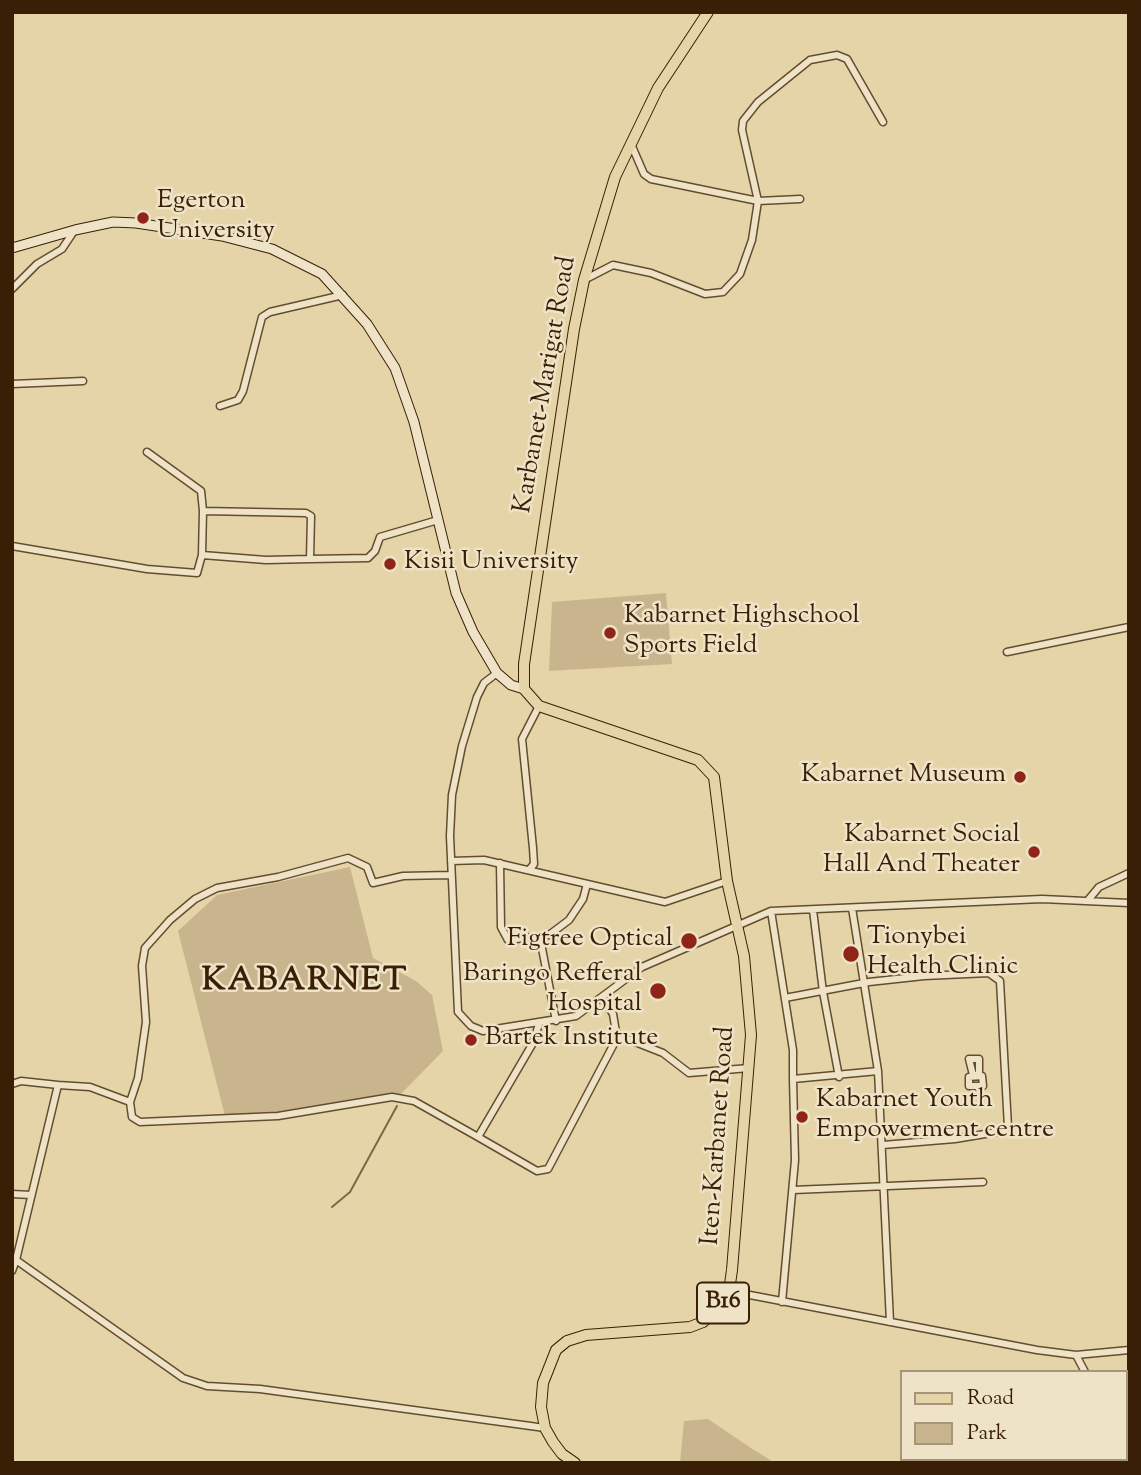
<!DOCTYPE html>
<html>
<head>
<meta charset="utf-8">
<style>
  body { margin:0 }
  #map { position:relative; width:1141px; height:1475px; overflow:hidden; background:#e5d4a8; font-family:"Sorts Mill Goudy",serif }
  canvas { display:block }
  .frame { position:absolute; inset:0; border:14px solid #3a1f07; pointer-events:none }
  .legend { position:absolute; left:900px; top:1370px; width:228px; height:91px; box-sizing:border-box; background:#eee3c6; border:2px solid #a6957a; margin:0; padding:9px 12px; list-style:none; font-size:21px; color:#3a1f07 }
  .legend li { display:flex; align-items:center; gap:14px; height:35px }
  .legend b { width:35px; border:2px solid #a6957a }
</style>
</head>
<body>
<div id="map">
<canvas width="1141" height="1475"></canvas>
<div class="frame"></div>
<ul class="legend">
<li><b style="height:9px;background:#e5d4a8"></b>Road</li>
<li><b style="height:19px;background:#c8b58d"></b>Park</li>
</ul>
</div>
<script>
const ctx = document.querySelector('canvas').getContext('2d');
ctx.lineJoin = 'round';
function paint(path, color) {
  ctx.fillStyle = color;
  ctx.fill(path, 'evenodd');
}
function shape(rows) {
  const path = new Path2D();
  for (const r of rows) {
    path.moveTo(r[0], r[1]);
    for (let i = 2; i < r.length; i += 2) path.lineTo(r[i], r[i + 1]);
  }
  return path;
}
function stroke(path, color, width, dash) {
  ctx.strokeStyle = color;
  ctx.lineWidth = width;
  ctx.lineCap = dash ? 'butt' : 'round';
  ctx.setLineDash(dash || []);
  ctx.stroke(path);
}
function write(font, color, halo, rows, align = 'center') {
  ctx.font = font + ' "Sorts Mill Goudy",serif';
  ctx.lineWidth = 5;
  ctx.setLineDash([]);
  ctx.textBaseline = 'middle';
  ctx.strokeStyle = halo;
  ctx.fillStyle = color;
  for (const [text, x, y, turn = 0] of rows) {
    ctx.save();
    ctx.translate(x, y);
    ctx.rotate((+turn || 0) * Math.PI / 180);
    ctx.textAlign = isNaN(turn) ? turn : align;
    if (halo) ctx.strokeText(text, 0, 0);
    ctx.fillText(text, 0, 0);
    ctx.restore();
  }
}
paint(shape([
  [666,593,672,664,549,671,552,602],
  [350,867,373,958,416,981,432,995,443,1051,395,1100,226,1120,178,931,217,895],
  [708,1419,751,1448,775,1463,680,1463,684,1421]
]), '#c8b58d');
stroke(shape([
  [332,1207,350,1192,397,1106]
]), '#7e6647', 2);
const minor = shape([
  [631,144,644,174,651,179,758,201,800,199],
  [584,280,613,265,651,273,705,294,723,292,740,274,752,240,758,201,742,130,743,121,758,102,810,60,837,55,847,59,883,122],
  [12,289,37,264,62,249,74,231],
  [12,384,83,381],
  [220,406,238,400,243,391,262,317,270,312,343,295],
  [147,452,201,491,203,511],
  [12,546,147,569,197,573,202,555,266,560,310,559,311,516,306,513,203,511,202,555],
  [310,559,368,558,375,551,380,537,438,520],
  [1007,652,1129,627],
  [497,673,484,683,477,697,462,746,452,795,450,836,458,1012,471,1026,483,1031,576,1016,642,967,771,911,1042,899,1129,903],
  [451,861,484,860,665,902,727,881],
  [500,863,501,927,508,940,549,935,569,920,583,899,587,884],
  [529,870,534,864,533,848,522,739,539,706],
  [450,875,403,876,373,883,367,867,348,858,278,877,217,888,195,899,170,920,145,948,142,966,146,1022,138,1078,130,1102,132,1117,140,1122,278,1116,392,1097,414,1101,478,1137,533,1043,539,1024],
  [1089,899,1099,887,1129,873],
  [852,908,878,1071,890,1322],
  [813,910,823,992,839,1077],
  [771,911,793,1050,793,1079,878,1071],
  [540,938,556,1021],
  [785,998,869,982,924,976,989,973,1000,981,1008,1127,1003,1131,955,1139,883,1145],
  [617,1038,630,1040,663,1053,689,1073,749,1068],
  [969,1059,979,1059,979,1075,973,1075,969,1059],
  [982,1076,983,1086,969,1086,969,1077,982,1076],
  [12,1084,21,1081,58,1085,16,1260,183,1378,207,1386,260,1389,545,1428],
  [58,1085,90,1087,130,1102],
  [478,1137,537,1171,548,1169,617,1038,613,1014,603,998],
  [793,1190,983,1182],
  [12,1194,31,1195],
  [12,1271,16,1260],
  [729,1291,1037,1350,1076,1355,1129,1350],
  [782,1302,795,1160,793,1079],
  [1076,1355,1085,1372],
  [1125,1430,1129,1428],
  [1125,1449,1129,1456]
]);
const secondary = shape([
  [12,248,75,230,113,222,136,223,222,236,272,249,322,274,367,324,395,368,414,422,456,593,473,632,497,673,511,685,524,689]
]);
const primary = shape([
  [575,1463,562,1454,553,1442,545,1428,541,1407,543,1383,556,1350,567,1341,586,1335,690,1327,703,1322,721,1306,729,1291,732,1270,751,1035,744,956,727,881,714,777,698,760,539,706,524,689,524,664,574,329,584,280,615,177,658,88,708,12]
]);
stroke(minor, '#654c2f', 9);
stroke(secondary, '#3a1f07', 11);
stroke(primary, '#3a1f07', 12);
stroke(minor, '#eee3c6', 6);
stroke(secondary, '#eee3c6', 9);
stroke(primary, '#e5d4a8', 10);
for (const [x, y, r, color] of [
  [143,218,7,"#8f2418"],
  [390,564,7,"#8f2418"],
  [610,633,7,"#8f2418"],
  [1020,777,7,"#8f2418"],
  [1034,852,7,"#8f2418"],
  [689,941,9,"#8f2418"],
  [851,954,9,"#8f2418"],
  [658,991,9,"#8f2418"],
  [471,1040,7,"#8f2418"],
  [802,1117,7,"#8f2418"]
]) {
  const dot = new Path2D();
  dot.arc(x, y, r, 0, 2 * Math.PI);
  ctx.fillStyle = color;
  ctx.fill(dot);
  stroke(dot, '#eee3c6', 2.5);
}
for (const [x, y, w] of [
  [723,1303,52]
]) {
  const box = new Path2D();
  box.roundRect(x - w / 2, y - 20.5, w, 41, 5);
  ctx.fillStyle = '#eee3c6';
  ctx.fill(box);
  stroke(box, '#3a1f07', 2);
}
write('bold 24px', '#3a1f07', null, [
  ["B16",723,1303]
]);
write('26px', '#3a1f07', '#eee3c6', [
  ["Egerton",157,203],
  ["University",157,233],
  ["Kisii University",404,564],
  ["Kabarnet Highschool",624,618],
  ["Sports Field",624,648],
  ["Kabarnet Museum",1006,777,"right"],
  ["Kabarnet Social",1020,837,"right"],
  ["Hall And Theater",1020,867,"right"],
  ["Tionybei",867,939],
  ["Health Clinic",867,969],
  ["Figtree Optical",673,941,"right"],
  ["Baringo Refferal",642,976,"right"],
  ["Hospital",642,1006,"right"],
  ["Bartek Institute",485,1040],
  ["Kabarnet Youth",816,1102],
  ["Empowerment centre",816,1132]
], 'left');
write('26px', '#3a1f07', '#eee3c6', [
  ["Karbanet-Marigat Road",547,385,-80],
  ["Iten-Karbanet Road",720,1136,-86]
]);
ctx.letterSpacing = '2px';
write('bold 33px', '#3a1f07', '#eee3c6', [
  ["KABARNET",305,983]
]);
ctx.letterSpacing = '0px';
</script>
</body>
</html>
